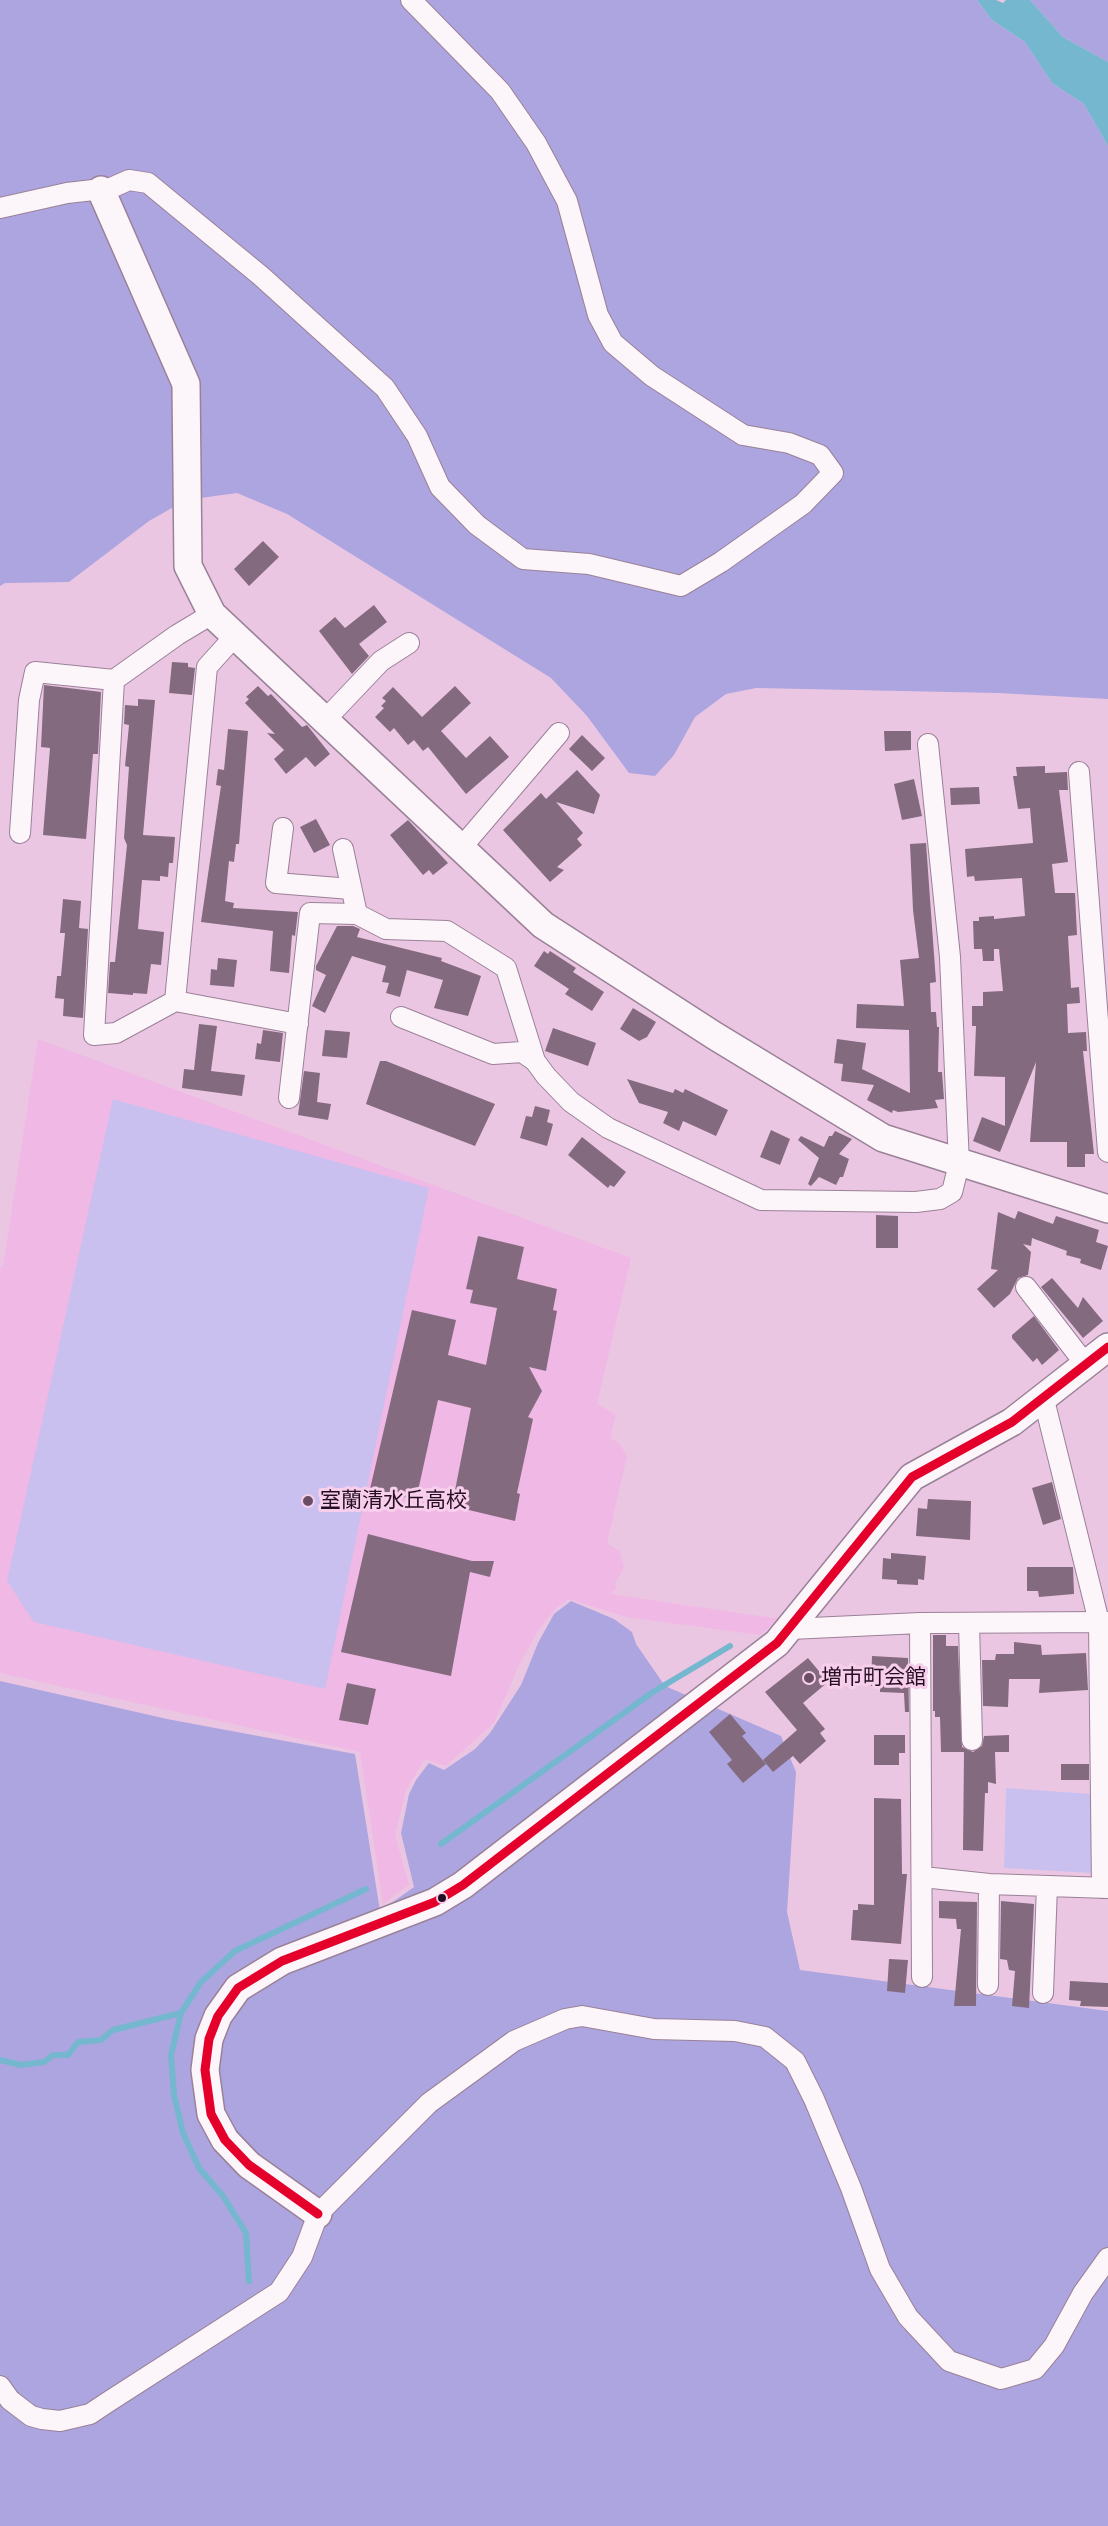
<!DOCTYPE html>
<html>
<head>
<meta charset="utf-8">
<style>
  body { margin:0 }
  canvas { display:block; background:#eac6e3 }
</style>
</head>
<body>
<canvas width="1108" height="2526"></canvas>
<script>
const ctx = document.querySelector('canvas').getContext('2d');
ctx.lineJoin = 'round';
function paint(path, color) {
  ctx.fillStyle = color;
  ctx.fill(path, 'evenodd');
}
function shape(rows) {
  const path = new Path2D();
  for (const r of rows) {
    path.moveTo(r[0], r[1]);
    for (let i = 2; i < r.length; i += 2) path.lineTo(r[i], r[i + 1]);
  }
  return path;
}
function stroke(path, color, width, dash) {
  ctx.strokeStyle = color;
  ctx.lineWidth = width;
  ctx.lineCap = dash ? 'butt' : 'round';
  ctx.setLineDash(dash || []);
  ctx.stroke(path);
}
function write(font, color, halo, rows, align = 'center') {
  ctx.font = font + ' "DM Sans","Noto Sans JP",sans-serif';
  ctx.lineWidth = 6;
  ctx.setLineDash([]);
  ctx.textBaseline = 'middle';
  ctx.strokeStyle = halo;
  ctx.fillStyle = color;
  for (const [text, x, y, turn = 0] of rows) {
    ctx.save();
    ctx.translate(x, y);
    ctx.rotate((+turn || 0) * Math.PI / 180);
    ctx.textAlign = isNaN(turn) ? turn : align;
    if (halo) ctx.strokeText(text, 0, 0);
    ctx.fillText(text, 0, 0);
    ctx.restore();
  }
}
paint(shape([
  [38,1039,631,1258,597,1404,616,1415,610,1438,619,1443,627,1456,607,1543,620,1552,624,1568,615,1583,616,1589,610,1594,780,1619,760,1635,626,1617,569,1599,557,1607,539,1629,519,1665,494,1723,446,1766,425,1759,406,1790,395,1835,409,1885,383,1904,360,1752,0,1673,0,1267,3,1267]
]), '#f0b8e4');
paint(shape([
  [113,1099,429,1188,325,1689,34,1622,7,1581],
  [1006,1788,1091,1794,1091,1873,1004,1868]
]), '#c9c0f0');
paint(shape([
  [0,0,977,0,992,20,1025,42,1052,83,1084,104,1108,146,1108,699,998,693,756,688,726,694,695,717,674,755,655,776,629,773,587,716,551,678,287,514,237,493,186,500,149,521,69,582,5,583,0,586],
  [1030,0,1108,0,1108,62,1063,37],
  [571,1601,614,1619,632,1632,636,1644,665,1686,781,1736,796,1772,787,1912,800,1970,1108,2011,1108,2526,0,2526,0,1681,167,1719,355,1754,380,1911,414,1887,401,1833,409,1794,416,1780,429,1763,444,1770,475,1749,490,1733,521,1685,538,1643,554,1614]
]), '#aca5e0');
paint(shape([
  [977,0,996,0,1003,3,1006,0,1030,0,1063,37,1108,62,1108,146,1084,104,1052,83,1025,42,992,20]
]), '#76b7d0');
stroke(shape([
  [441,1844,653,1692,730,1646],
  [0,2060,21,2065,44,2062,53,2055,68,2055,78,2042,101,2040,113,2030,181,2013],
  [249,2281,246,2233,223,2196,199,2168,183,2133,174,2095,171,2055,181,2013,201,1982,235,1951,366,1889]
]), '#76b7d0', 6);
paint(shape([
  [263,541,279,557,249,586,234,569],
  [374,605,387,622,359,644,369,656,352,674,319,631,335,617,345,628],
  [172,662,188,663,188,667,195,668,192,695,169,693],
  [44,685,101,692,98,754,93,754,86,839,43,835,50,748,41,747],
  [258,686,268,696,271,694,302,727,307,725,330,754,315,767,306,757,286,774,274,759,284,750,267,733,275,734,245,703,249,699,246,697],
  [455,686,471,703,441,731,466,758,490,736,509,757,466,794,428,747,423,751,414,740,408,745,394,728,390,732,375,717,384,708,381,706,386,701,382,698,393,687,422,717],
  [138,699,155,700,143,835,175,837,173,863,169,863,168,877,160,876,160,881,142,880,138,929,164,932,161,965,151,964,147,994,133,993,133,995,108,993,110,962,115,962,127,845,124,838,129,767,125,766,129,725,124,724,125,705,138,706],
  [228,729,248,731,239,844,236,844,234,862,229,861,225,901,234,903,233,908,298,912,295,936,292,935,289,973,270,971,273,931,201,922,221,786,216,785,218,769,224,770],
  [884,731,911,731,911,750,885,751],
  [582,735,605,758,592,771,569,749],
  [1045,766,1045,773,1067,772,1068,790,1059,790,1068,862,1052,864,1055,893,1075,893,1077,935,1068,936,1071,988,1079,987,1080,1003,1067,1004,1068,1033,1086,1032,1087,1051,1083,1051,1094,1154,1085,1154,1085,1167,1067,1167,1067,1142,1030,1142,1036,1062,1000,1152,973,1141,982,1117,1005,1126,1005,1077,974,1076,976,1026,972,1026,972,1006,983,1006,983,992,1003,991,999,949,994,949,994,961,983,961,982,949,974,949,973,921,979,921,979,917,994,916,994,919,1025,916,1022,878,975,881,974,876,967,877,965,849,1033,843,1030,808,1018,809,1013,776,1017,776,1016,767],
  [577,770,600,795,594,814,556,802,583,833,577,839,582,845,557,867,564,870,550,882,503,830,541,793,546,799],
  [914,779,922,816,902,820,894,784],
  [979,787,980,804,951,805,950,788],
  [316,819,330,845,314,853,300,827],
  [408,820,448,863,433,875,429,870,423,875,390,835],
  [926,843,936,982,930,983,931,1012,936,1012,937,1027,939,1027,938,1072,942,1072,944,1099,935,1100,938,1108,898,1112,893,1110,892,1113,867,1100,874,1085,841,1081,843,1064,834,1063,837,1039,866,1043,862,1069,910,1093,909,1030,856,1028,857,1004,904,1006,900,960,919,958,913,910,910,844],
  [63,899,81,901,79,928,88,929,83,1018,63,1016,64,999,55,998,57,976,61,976,65,933,60,933],
  [337,926,353,926,360,929,357,937,442,958,441,961,481,976,468,1016,434,1008,443,980,407,970,400,997,386,993,389,983,382,982,386,966,352,956,325,1013,312,1006,326,975,316,970,316,966],
  [544,951,548,954,550,951,576,968,573,972,604,992,592,1011,565,994,569,989,534,966],
  [218,958,237,960,234,987,210,985,211,969,217,970],
  [633,1008,656,1022,647,1037,639,1041,620,1029],
  [199,1024,217,1026,211,1071,245,1075,242,1096,182,1088,184,1069,194,1070],
  [553,1028,596,1043,588,1066,545,1051],
  [263,1030,283,1033,280,1062,255,1059,257,1043,261,1044],
  [325,1030,350,1032,347,1058,322,1056],
  [380,1061,386,1061,495,1104,475,1146,366,1104],
  [304,1071,320,1073,317,1102,331,1104,328,1120,298,1115],
  [627,1079,673,1093,675,1089,683,1093,685,1089,728,1110,716,1136,683,1121,679,1131,663,1123,668,1112,639,1103],
  [535,1106,550,1110,547,1122,553,1124,547,1146,520,1138,526,1116,532,1117],
  [771,1130,790,1139,780,1165,760,1157],
  [835,1131,852,1139,839,1154,849,1159,843,1177,840,1177,836,1185,819,1177,811,1186,808,1184,819,1158,798,1140,801,1136,824,1147,829,1136,832,1136],
  [582,1137,626,1172,614,1187,610,1185,608,1188,568,1155],
  [1018,1211,1053,1224,1056,1216,1099,1230,1096,1242,1108,1246,1101,1270,1080,1263,1081,1259,1066,1255,1067,1251,1032,1238,1031,1246,1023,1244,1031,1252,1028,1275,1018,1278,1010,1294,994,1308,977,1289,998,1270,991,1269,998,1212,1015,1219],
  [876,1215,898,1216,898,1248,876,1248],
  [478,1236,524,1247,517,1279,557,1289,553,1310,557,1311,546,1371,529,1367,542,1391,528,1417,533,1419,517,1493,520,1494,515,1521,452,1506,471,1408,438,1400,416,1500,370,1489,412,1310,456,1320,448,1355,486,1365,497,1308,470,1303,473,1290,466,1289],
  [1052,1278,1078,1308,1083,1297,1103,1321,1083,1338,1041,1287],
  [1034,1316,1059,1350,1042,1365,1037,1358,1033,1362,1012,1338,1012,1335],
  [1052,1482,1061,1519,1043,1525,1032,1488],
  [928,1499,971,1501,970,1540,916,1536,918,1508,927,1509],
  [368,1534,472,1561,494,1561,490,1577,470,1572,451,1676,341,1652],
  [891,1553,926,1556,924,1580,918,1579,918,1585,897,1584,897,1580,882,1579,883,1558,891,1559],
  [1027,1567,1073,1567,1074,1594,1039,1597,1038,1591,1027,1591],
  [933,1635,946,1635,946,1646,958,1646,962,1747,973,1752,982,1746,984,1736,1009,1735,1009,1752,995,1752,996,1784,988,1782,988,1793,985,1793,983,1851,963,1850,964,1752,941,1752,940,1717,935,1717,935,1711,933,1711],
  [1014,1642,1041,1645,1042,1655,1086,1653,1088,1690,1039,1693,1040,1679,1009,1679,1008,1707,983,1706,982,1660,995,1660,996,1654,1014,1654],
  [872,1656,908,1658,909,1712,905,1712,904,1693,880,1692,880,1687,871,1686],
  [808,1658,828,1682,803,1703,825,1729,820,1733,826,1741,800,1764,793,1756,773,1772,763,1760,797,1730,765,1692],
  [347,1683,376,1689,368,1725,339,1720],
  [730,1714,746,1733,742,1736,766,1764,743,1783,727,1764,732,1760,709,1732],
  [874,1735,905,1735,905,1753,899,1753,899,1765,874,1765],
  [1061,1764,1089,1764,1089,1780,1061,1780],
  [874,1798,901,1799,902,1874,907,1874,901,1944,851,1940,853,1910,858,1910,858,1904,874,1905],
  [939,1901,977,1902,976,2006,954,2006,961,1929,957,1929,956,1919,939,1918],
  [1001,1901,1034,1904,1029,2008,1012,2006,1015,1971,1009,1970,1007,1960,1000,1959],
  [889,1959,908,1960,905,1993,887,1991],
  [1070,1981,1108,1983,1108,2007,1080,2006,1081,2001,1069,2000]
]), '#846a7f');
const street = shape([
  [0,208,67,193,111,188,129,180,148,183,261,276,385,388,417,436,440,487,477,525,523,559,589,564,681,586,721,562,803,504,833,473,820,455,789,443,743,435,652,376,613,343,598,315,567,201,536,143,500,91,411,0],
  [235,636,207,667,175,1001,298,1024],
  [325,720,381,661,409,643],
  [1079,772,1108,1152],
  [283,828,276,883,351,889],
  [20,833,29,700,35,672,114,680],
  [461,848,559,733],
  [343,849,357,914,386,929,447,931,506,968,535,1061,546,1076,571,1102,608,1128,761,1200,916,1202,940,1199,952,1192,959,1164,950,957,928,744],
  [175,1001,116,1033,94,1035,114,680,177,635,212,614],
  [401,1017,493,1054,522,1052,535,1061],
  [289,1098,310,913,357,914],
  [1026,1287,1086,1365],
  [1044,1400,1099,1622,1102,1888],
  [920,1623,922,1977],
  [969,1623,972,1740],
  [790,1629,920,1623,1108,1622],
  [923,1877,989,1884,1108,1888],
  [988,1985,989,1884],
  [1043,1993,1047,1886],
  [0,2386,10,2400,31,2416,42,2419,60,2421,90,2414,108,2402,279,2292,302,2257,318,2214,429,2103,514,2041,565,2019,582,2016,654,2029,735,2031,765,2037,795,2061,814,2099,851,2188,880,2269,908,2317,949,2361,1001,2379,1035,2369,1054,2346,1083,2293,1108,2258]
]);
const secondary = shape([
  [101,190,186,384,188,566,212,614,543,925,715,1036,883,1138,1108,1209],
  [318,2214,249,2165,225,2140,211,2114,205,2070,209,2039,218,2016,238,1988,282,1961,435,1902,463,1885,777,1643,912,1477,1012,1422,1108,1347]
]);
stroke(street, '#9b8197', 22);
stroke(secondary, '#9b8197', 30);
stroke(street, '#fcf6fb', 20);
stroke(secondary, '#fcf6fb', 27);
stroke(shape([
  [318,2214,249,2165,225,2140,211,2114,205,2070,209,2039,218,2016,238,1988,282,1961,435,1902,463,1885,777,1643,912,1477,1012,1422,1108,1347]
]), '#e4002b', 9);
for (const [x, y, r, color] of [
  [308,1501,6,"#6a4e65"],
  [809,1678,6,"#6a4e65"],
  [442,1898,5,"#250e21"]
]) {
  const dot = new Path2D();
  dot.arc(x, y, r, 0, 2 * Math.PI);
  ctx.fillStyle = color;
  ctx.fill(dot);
  stroke(dot, '#f7cfed', 2);
}
write('21px', '#250e21', '#f7cfed', [
  ["室蘭清水丘高校",320,1501],
  ["増市町会館",821,1678]
], 'left');
</script>
</body>
</html>
